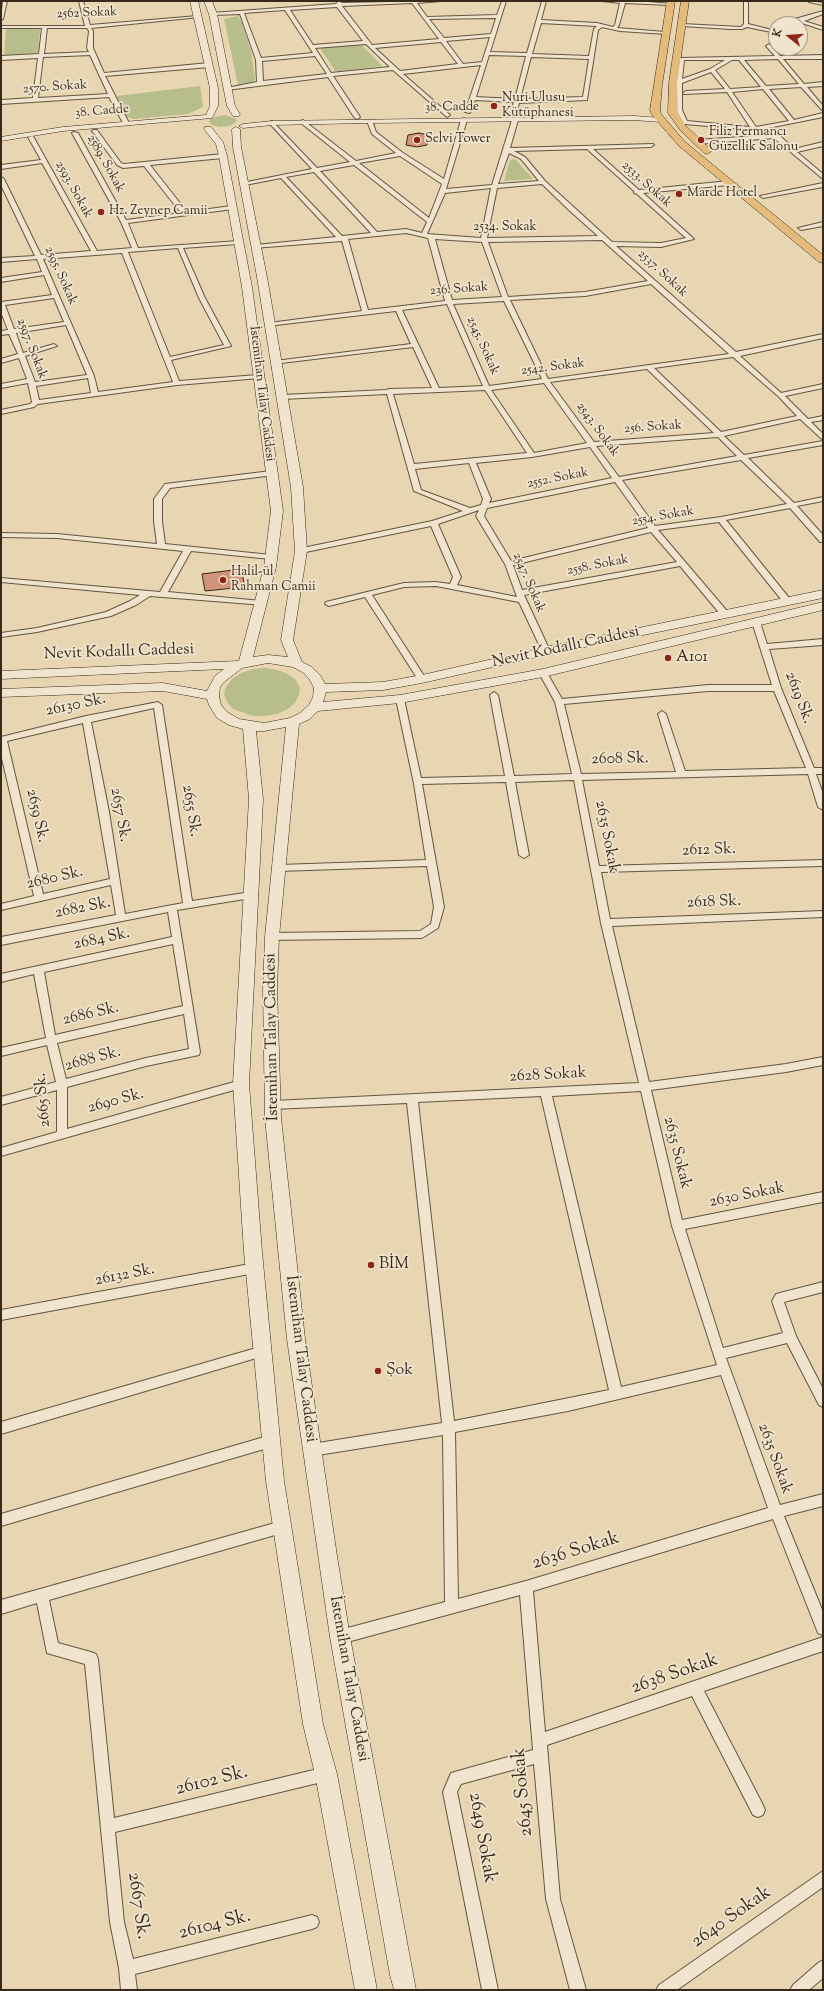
<!DOCTYPE html>
<html>
<head>
<meta charset="utf-8">
<style>
  body { margin:0 }
  #map { position:relative; width:824px; height:1991px; overflow:hidden; background:#e8d6b3; font-family:"Sorts Mill Goudy",serif }
  canvas { display:block }
  .frame { position:absolute; inset:0; border:2px solid #372a1b; pointer-events:none }
  .north { position:absolute; left:768px; top:16px; width:40px; height:40px; box-sizing:border-box; background:#f0e4ce; border:1px solid #a69a86; border-radius:50%; rotate:287deg; font-size:11px; font-weight:700; line-height:16px; text-align:center; color:#372a1b }
  .north::after { content:''; display:block; margin:auto; width:14px; height:18px; background:#8f2418; clip-path:polygon(50% 0,100% 100%,50% 72%,0 100%) }
</style>
</head>
<body>
<div id="map">
<canvas width="824" height="1991"></canvas>
<div class="frame"></div>
<div class="north">K</div>
</div>
<script>
const ctx = document.querySelector('canvas').getContext('2d');
ctx.lineJoin = 'round';
function paint(path, color) {
  ctx.fillStyle = color;
  ctx.fill(path, 'evenodd');
}
function shape(rows) {
  const path = new Path2D();
  for (const r of rows) {
    path.moveTo(r[0], r[1]);
    for (let i = 2; i < r.length; i += 2) path.lineTo(r[i], r[i + 1]);
  }
  return path;
}
function stroke(path, color, width, dash) {
  ctx.strokeStyle = color;
  ctx.lineWidth = width;
  ctx.lineCap = dash ? 'butt' : 'round';
  ctx.setLineDash(dash || []);
  ctx.stroke(path);
}
function write(font, color, halo, rows, align = 'center') {
  ctx.font = font + ' "Sorts Mill Goudy",serif';
  ctx.lineWidth = 3.5;
  ctx.setLineDash([]);
  ctx.textBaseline = 'middle';
  ctx.strokeStyle = halo;
  ctx.fillStyle = color;
  for (const [text, x, y, turn = 0] of rows) {
    ctx.save();
    ctx.translate(x, y);
    ctx.rotate((+turn || 0) * Math.PI / 180);
    ctx.textAlign = isNaN(turn) ? turn : align;
    if (halo) ctx.strokeText(text, 0, 0);
    ctx.fillText(text, 0, 0);
    ctx.restore();
  }
}
paint(shape([
  [238,16,242,23,251,51,255,79,253,83,238,85,224,19],
  [6,29,40,29,38,53,4,55],
  [361,44,382,66,336,72,320,48],
  [200,86,203,107,188,114,134,119,127,117,117,96],
  [224,115,235,118,237,121,230,126,220,127,212,125,209,122,211,118],
  [513,159,516,160,533,179,504,181,510,160],
  [265,668,278,670,288,674,296,680,300,688,299,695,295,703,288,709,277,714,266,716,253,716,233,709,227,702,224,695,226,687,232,679,241,673,253,669]
]), '#b7bd8b');
const building = shape([
  [419,133,429,135,427,145,417,147,406,145,408,135,419,133],
  [241,569,245,587,205,591,202,574,241,569]
]);
paint(building, '#d2937b');
stroke(building, '#372a1b', 1);
const street = shape([
  [3,1,7,1,3,19,1,20,3,1],
  [79,1,83,1,90,25,198,16,200,17,91,28,93,31,93,48,104,73,209,63,212,65,209,67,105,76,129,123,126,125,123,123,109,97,1,104,1,100,33,98,38,58,1,60,1,56,39,54,42,28,1,28,1,26,85,26,79,1],
  [47,28,87,28,89,31,87,48,89,52,44,54,47,28],
  [90,55,108,94,38,98,43,57,90,55],
  [338,1,342,1,341,3,441,1,417,3,427,17,497,15,502,1,506,1,490,52,527,53,542,1,546,1,541,20,597,23,613,27,615,25,620,3,602,1,636,1,672,4,670,5,625,3,619,25,617,28,665,32,667,34,620,31,602,27,598,30,587,100,519,103,516,115,513,117,510,115,514,102,475,100,470,113,465,112,481,65,403,74,449,114,450,115,447,117,393,70,333,76,360,117,357,119,354,117,328,77,227,90,227,88,257,82,256,60,240,14,213,15,211,13,336,4,338,1],
  [412,3,439,39,372,45,342,6,412,3],
  [337,7,363,41,313,45,290,10,337,7],
  [285,10,313,53,261,58,244,13,285,10],
  [496,18,491,34,444,38,429,19,496,18],
  [541,23,597,26,594,29,589,56,532,54,541,23],
  [490,37,482,62,463,64,446,41,490,37],
  [441,42,458,64,400,71,375,48,441,42],
  [366,44,390,67,331,73,315,48,366,44],
  [489,55,526,56,515,99,476,97,489,55],
  [315,56,327,74,263,81,262,61,315,56],
  [531,57,589,59,583,97,520,99,531,57],
  [744,1,748,1,748,24,776,31,776,33,747,27,742,29,730,29,682,26,680,25,682,24,741,27,744,24,744,1],
  [809,1,823,3,823,5,809,2,809,1],
  [823,11,823,14,804,21,823,27,823,30,799,22,788,24,795,19,823,11],
  [769,44,780,56,823,55,823,59,783,59,804,84,823,82,823,86,807,87,823,106,823,111,801,87,769,89,794,120,823,113,823,117,768,128,779,135,794,149,823,142,823,146,797,152,823,174,823,179,774,138,697,144,694,142,697,140,770,135,766,131,685,124,679,125,676,123,682,121,676,110,675,93,680,58,775,56,766,46,769,44],
  [778,59,799,84,766,86,744,60,778,59],
  [684,60,725,60,710,69,682,79,684,60],
  [732,60,739,60,761,87,730,89,715,70,732,60],
  [711,72,725,89,686,91,683,93,684,94,727,92,750,127,687,121,682,110,682,83,711,72],
  [763,89,789,121,756,127,732,92,763,89],
  [464,118,467,120,446,189,492,185,512,120,515,118,518,120,510,148,653,144,654,145,651,147,593,149,639,190,729,181,732,183,729,185,643,193,694,239,661,247,616,246,736,352,823,334,823,338,740,356,781,393,823,384,823,388,785,396,808,419,823,416,823,420,811,422,823,434,823,440,800,419,724,436,744,455,823,441,823,445,748,458,794,503,823,497,823,501,797,506,823,535,823,542,820,542,790,508,726,520,790,599,790,603,784,603,719,522,658,530,727,611,727,615,721,615,680,566,524,595,550,651,546,654,542,651,519,602,436,586,404,587,372,595,426,679,422,682,419,681,365,597,329,606,325,604,326,602,404,583,436,582,450,584,453,577,431,526,301,553,298,553,298,549,432,521,463,511,414,491,387,394,282,399,279,397,282,395,386,390,389,389,432,388,413,347,273,364,273,362,275,361,411,344,396,311,267,326,267,324,269,323,362,311,342,241,254,248,253,247,256,245,336,237,281,178,245,185,242,183,312,169,270,124,270,122,272,121,317,168,350,162,301,123,301,121,303,120,356,161,396,153,372,134,367,121,372,120,376,132,403,153,444,179,461,120,464,118],
  [587,149,634,191,634,193,637,194,686,238,661,243,612,242,545,181,525,157,514,151,587,149],
  [509,153,521,159,539,181,498,184,509,153],
  [400,156,442,184,429,218,359,163,400,156],
  [354,165,427,222,422,233,406,229,377,232,320,171,354,165],
  [314,172,371,233,342,236,286,177,314,172],
  [542,184,570,211,598,236,487,238,497,188,542,184],
  [491,188,481,238,427,234,445,193,491,188],
  [406,233,428,238,445,301,368,310,348,239,406,233],
  [435,239,482,242,502,297,452,300,435,239],
  [602,240,648,281,585,292,508,297,488,242,602,240],
  [651,284,729,354,548,379,510,300,585,296,651,284],
  [504,301,542,379,489,386,453,304,504,301],
  [447,304,483,386,439,388,402,310,447,304],
  [733,357,778,396,797,416,721,432,654,368,733,357],
  [647,369,714,433,594,442,550,382,647,369],
  [544,383,587,443,534,453,491,390,544,383],
  [485,390,527,453,414,464,393,394,485,390],
  [718,437,737,456,619,477,596,446,718,437],
  [590,447,612,478,489,503,491,499,476,463,532,457,590,447],
  [741,460,787,504,721,517,655,526,622,480,741,460],
  [469,463,483,499,481,505,470,508,421,490,415,469,469,463],
  [615,482,648,528,511,561,484,516,487,508,615,482],
  [479,510,476,516,505,564,517,597,457,585,461,577,438,524,479,510],
  [651,532,677,562,522,590,513,565,651,532],
  [93,130,97,130,121,163,124,164,223,154,226,156,223,158,150,165,187,212,231,206,233,207,233,209,128,223,138,248,239,241,240,242,237,244,183,248,205,298,231,346,171,360,179,381,258,375,261,377,260,378,177,385,38,404,34,407,1,414,1,410,30,404,32,402,28,383,1,388,1,384,27,379,19,358,1,363,1,359,18,354,9,334,1,335,1,331,8,330,1,312,1,302,52,295,44,275,1,282,1,278,42,272,37,259,1,262,1,258,35,256,1,185,1,177,4,179,41,255,91,251,42,163,1,169,1,165,41,160,28,137,33,136,97,251,132,248,121,222,72,133,73,132,78,133,126,220,181,213,144,166,123,168,117,165,92,131,93,130],
  [178,248,199,298,224,345,170,357,128,252,178,248],
  [122,253,173,382,98,392,94,376,43,259,122,253],
  [54,298,64,322,14,329,5,305,54,298],
  [66,325,87,375,35,382,25,356,57,346,54,344,23,353,16,333,66,325],
  [88,378,91,393,39,400,36,386,88,378],
  [823,183,823,187,763,198,760,196,823,183],
  [823,222,823,226,801,230,798,228,823,222],
  [271,471,275,473,274,475,170,488,162,499,162,521,165,544,271,555,275,557,271,559,191,551,168,592,261,601,265,603,264,605,150,596,136,605,111,616,37,632,1,637,1,633,37,628,106,612,130,601,140,595,1,582,1,578,160,592,183,551,57,538,1,537,1,533,57,534,157,544,154,521,154,499,165,484,271,471],
  [753,620,759,620,760,622,767,644,823,639,823,645,769,649,781,688,814,768,823,768,823,774,816,774,823,794,823,810,818,807,808,774,582,780,599,866,823,860,823,866,601,872,610,919,823,911,823,917,612,926,649,1082,786,1064,823,1057,823,1065,786,1072,651,1090,682,1220,823,1192,823,1202,685,1229,723,1348,783,1333,772,1301,776,1294,823,1282,823,1292,784,1302,796,1336,823,1389,823,1407,819,1405,787,1343,726,1358,780,1505,823,1494,823,1506,784,1516,823,1612,823,1635,818,1633,773,1519,533,1591,545,1732,823,1637,823,1651,704,1691,763,1805,765,1810,763,1815,758,1817,753,1815,692,1696,547,1745,560,1899,586,1990,570,1990,546,1899,534,1764,461,1784,457,1792,498,1990,482,1990,443,1792,451,1773,533,1750,520,1595,340,1644,335,1642,333,1637,335,1632,340,1630,445,1602,443,1435,312,1456,308,1454,306,1450,308,1446,312,1444,442,1423,407,1103,273,1109,269,1108,268,1105,269,1102,273,1101,639,1083,601,923,574,780,515,782,529,855,524,858,519,855,506,782,422,784,444,907,438,928,422,938,269,940,267,937,269,934,272,933,420,931,431,924,434,907,427,866,279,871,274,868,279,865,426,860,414,784,396,699,397,697,400,696,404,699,421,778,505,776,490,695,494,692,498,695,514,776,572,774,555,702,539,673,540,671,546,671,562,699,708,685,772,685,752,622,753,620],
  [708,691,774,691,806,768,685,771,666,714,662,711,658,714,676,772,581,774,564,704,708,691],
  [641,1091,672,1226,717,1365,621,1387,552,1096,641,1091],
  [541,1096,609,1390,454,1421,418,1102,541,1096],
  [721,1375,768,1508,526,1581,458,1599,455,1432,568,1411,721,1375],
  [158,702,162,705,192,901,251,892,256,895,251,898,177,910,200,1052,199,1055,146,1066,67,1087,67,1129,241,1080,245,1081,246,1084,245,1087,241,1088,1,1156,1,1148,57,1132,57,1090,1,1105,1,1097,56,1082,47,1045,1,1056,1,1048,46,1038,34,974,1,982,1,974,172,937,168,912,1,945,1,937,116,915,111,885,1,910,1,904,34,896,1,754,1,737,86,716,158,702],
  [154,708,183,903,125,914,109,812,91,722,154,708],
  [83,723,110,879,43,894,7,741,83,723],
  [173,944,183,1006,55,1035,44,972,173,944],
  [184,1014,189,1049,146,1058,66,1079,57,1043,184,1014],
  [255,1263,259,1265,261,1268,259,1271,255,1273,1,1320,1,1310,255,1263],
  [263,1346,267,1347,269,1351,267,1355,263,1356,1,1434,1,1422,263,1346],
  [271,1435,275,1437,277,1441,275,1445,271,1447,1,1526,1,1514,271,1435],
  [282,1521,287,1523,288,1527,287,1531,282,1533,49,1600,58,1643,91,1652,96,1654,98,1659,114,1818,326,1767,331,1769,333,1774,331,1779,326,1781,115,1832,124,1922,133,1959,312,1915,317,1917,319,1922,317,1927,312,1929,135,1974,137,1990,121,1990,119,1968,110,1922,85,1664,47,1653,37,1603,1,1614,1,1600,282,1521],
  [823,1871,823,1887,677,1990,656,1990,659,1985,823,1871],
  [823,1960,823,1978,809,1990,790,1990,793,1985,818,1963,823,1960]
]);
const secondary = shape([
  [190,1,198,1,218,88,218,106,212,118,63,131,1,141,1,137,63,127,206,115,210,106,210,88,190,1],
  [204,1,212,1,217,14,235,106,240,114,239,116,233,116,227,106,209,14,204,1],
  [634,116,661,118,665,120,661,122,634,120,370,123,272,125,243,128,239,126,243,124,272,121,634,116],
  [205,127,211,127,223,142,227,156,252,287,283,511,276,567,253,657,268,655,288,657,281,640,295,551,291,487,257,277,233,147,232,129,236,127,240,129,241,147,267,277,303,487,307,551,293,640,302,662,312,667,320,675,325,684,383,682,422,675,546,647,823,590,823,598,546,655,422,683,383,690,326,692,323,702,400,695,543,669,823,602,823,610,543,677,400,703,318,711,310,719,299,724,279,937,277,988,281,1118,305,1339,337,1556,350,1637,416,1990,394,1990,390,1975,330,1637,287,1339,265,1118,263,988,265,937,286,727,264,731,256,731,263,799,249,1084,262,1252,284,1481,323,1724,337,1774,377,1990,355,1990,315,1774,303,1724,266,1481,244,1252,233,1084,249,799,243,729,229,725,217,718,209,705,207,699,163,691,1,697,1,689,163,683,207,691,215,676,224,669,1,679,1,671,239,661,264,567,271,511,242,287,219,156,216,144,204,129,205,127],
  [268,663,293,667,304,673,310,680,314,688,313,697,309,705,300,713,290,718,264,723,239,719,227,712,221,705,219,696,220,687,224,682,242,668,268,663]
]);
const primary = shape([
  [667,1,675,1,662,85,660,110,661,114,685,142,823,255,823,263,819,262,679,146,652,115,650,110,654,85,667,1],
  [681,1,689,1,677,83,678,113,686,126,710,149,712,151,707,154,704,153,680,130,668,113,669,83,681,1]
]);
stroke(street, '#635541', 2);
stroke(secondary, '#372a1b', 1);
stroke(primary, '#372a1b', 1);
paint(street, '#f0e4ce');
paint(secondary, '#f0e4ce');
paint(primary, '#e4bb7a');
for (const [x, y, r, color] of [
  [494,106,4,"#8f2418"],
  [417,140,4,"#8f2418"],
  [701,140,4,"#8f2418"],
  [679,194,4,"#8f2418"],
  [101,212,4,"#8f2418"],
  [223,580,4,"#8f2418"],
  [668,658,4,"#8f2418"],
  [371,1265,4,"#8f2418"],
  [378,1371,4,"#8f2418"]
]) {
  const dot = new Path2D();
  dot.arc(x, y, r, 0, 2 * Math.PI);
  ctx.fillStyle = color;
  ctx.fill(dot);
  stroke(dot, '#f0e4ce', 1.5);
}
write('13px', '#372a1b', '#f0e4ce', [
  ["2562 Sokak",87,14,-2],
  ["2570. Sokak",55,88,-4],
  ["38. Cadde",452,108,-1],
  ["38. Cadde",102,112,-5],
  ["2589. Sokak",105,164,61],
  ["2533. Sokak",646,185,42],
  ["2593. Sokak",73,190,61],
  ["2534. Sokak",505,228],
  ["2537. Sokak",662,274,43],
  ["2595. Sokak",60,276,66],
  ["236. Sokak",459,290,-4],
  ["2545. Sokak",482,346,66],
  ["2597. Sokak",31,349,69],
  ["2542. Sokak",553,368,-7],
  ["İstemihan Talay Caddesi",261,394,83],
  ["256. Sokak",653,428,-4],
  ["2543. Sokak",597,430,54],
  ["2552. Sokak",558,479,-11],
  ["2554. Sokak",663,517,-10],
  ["2558. Sokak",598,566,-11],
  ["2547. Sokak",528,583,67]
]);
write('13px', '#372a1b', '#f0e4ce', [
  ["Nuri Ulusu",502,99],
  ["Kütüphanesi",502,114],
  ["Filiz Fermancı",709,133],
  ["Güzellik Salonu",709,148],
  ["Selvi Tower",425,140],
  ["Marde Hotel",687,194],
  ["Hz. Zeynep Camii",109,212],
  ["Halil-ül",231,573],
  ["Rahman Camii",231,588]
], 'left');
write('16px', '#372a1b', '#f0e4ce', [
  ["Nevit Kodallı Caddesi",566,648,-12],
  ["Nevit Kodallı Caddesi",119,653,-2],
  ["2619 Sk.",798,698,69],
  ["26130 Sk.",76,706,-12],
  ["2608 Sk.",620,760,-1],
  ["2655 Sk.",190,811,81],
  ["2657 Sk.",119,815,80],
  ["2659 Sk.",36,816,77],
  ["2635 Sokak",606,837,79],
  ["2612 Sk.",709,851,-2],
  ["2680 Sk.",55,879,-13],
  ["2618 Sk.",714,903,-2],
  ["2682 Sk.",83,909,-11],
  ["2684 Sk.",102,940,-12],
  ["2686 Sk.",91,1015,-13],
  ["İstemihan Talay Caddesi",273,1037,-91],
  ["2688 Sk.",93,1060,-15],
  ["2628 Sokak",548,1076,-3],
  ["2665 Sk.",44,1100,-95],
  ["2690 Sk.",116,1102,-15],
  ["2635 Sokak",676,1153,76],
  ["2630 Sokak",747,1196,-11],
  ["26132 Sk.",125,1276,-11],
  ["İstemihan Talay Caddesi",300,1359,83],
  ["2635 Sokak",774,1459,70],
  ["İstemihan Talay Caddesi",348,1679,80]
]);
write('16px', '#372a1b', '#f0e4ce', [
  ["A101",676,658],
  ["BİM",379,1265],
  ["Şok",386,1371]
], 'left');
write('19px', '#372a1b', '#f0e4ce', [
  ["2636 Sokak",576,1552,-17],
  ["2638 Sokak",675,1675,-19],
  ["26102 Sk.",212,1782,-14],
  ["2645 Sokak",524,1792,-95],
  ["2649 Sokak",481,1838,80],
  ["2667 Sk.",137,1906,82],
  ["2640 Sokak",732,1918,-35],
  ["26104 Sk.",215,1926,-14]
]);
</script>
</body>
</html>
